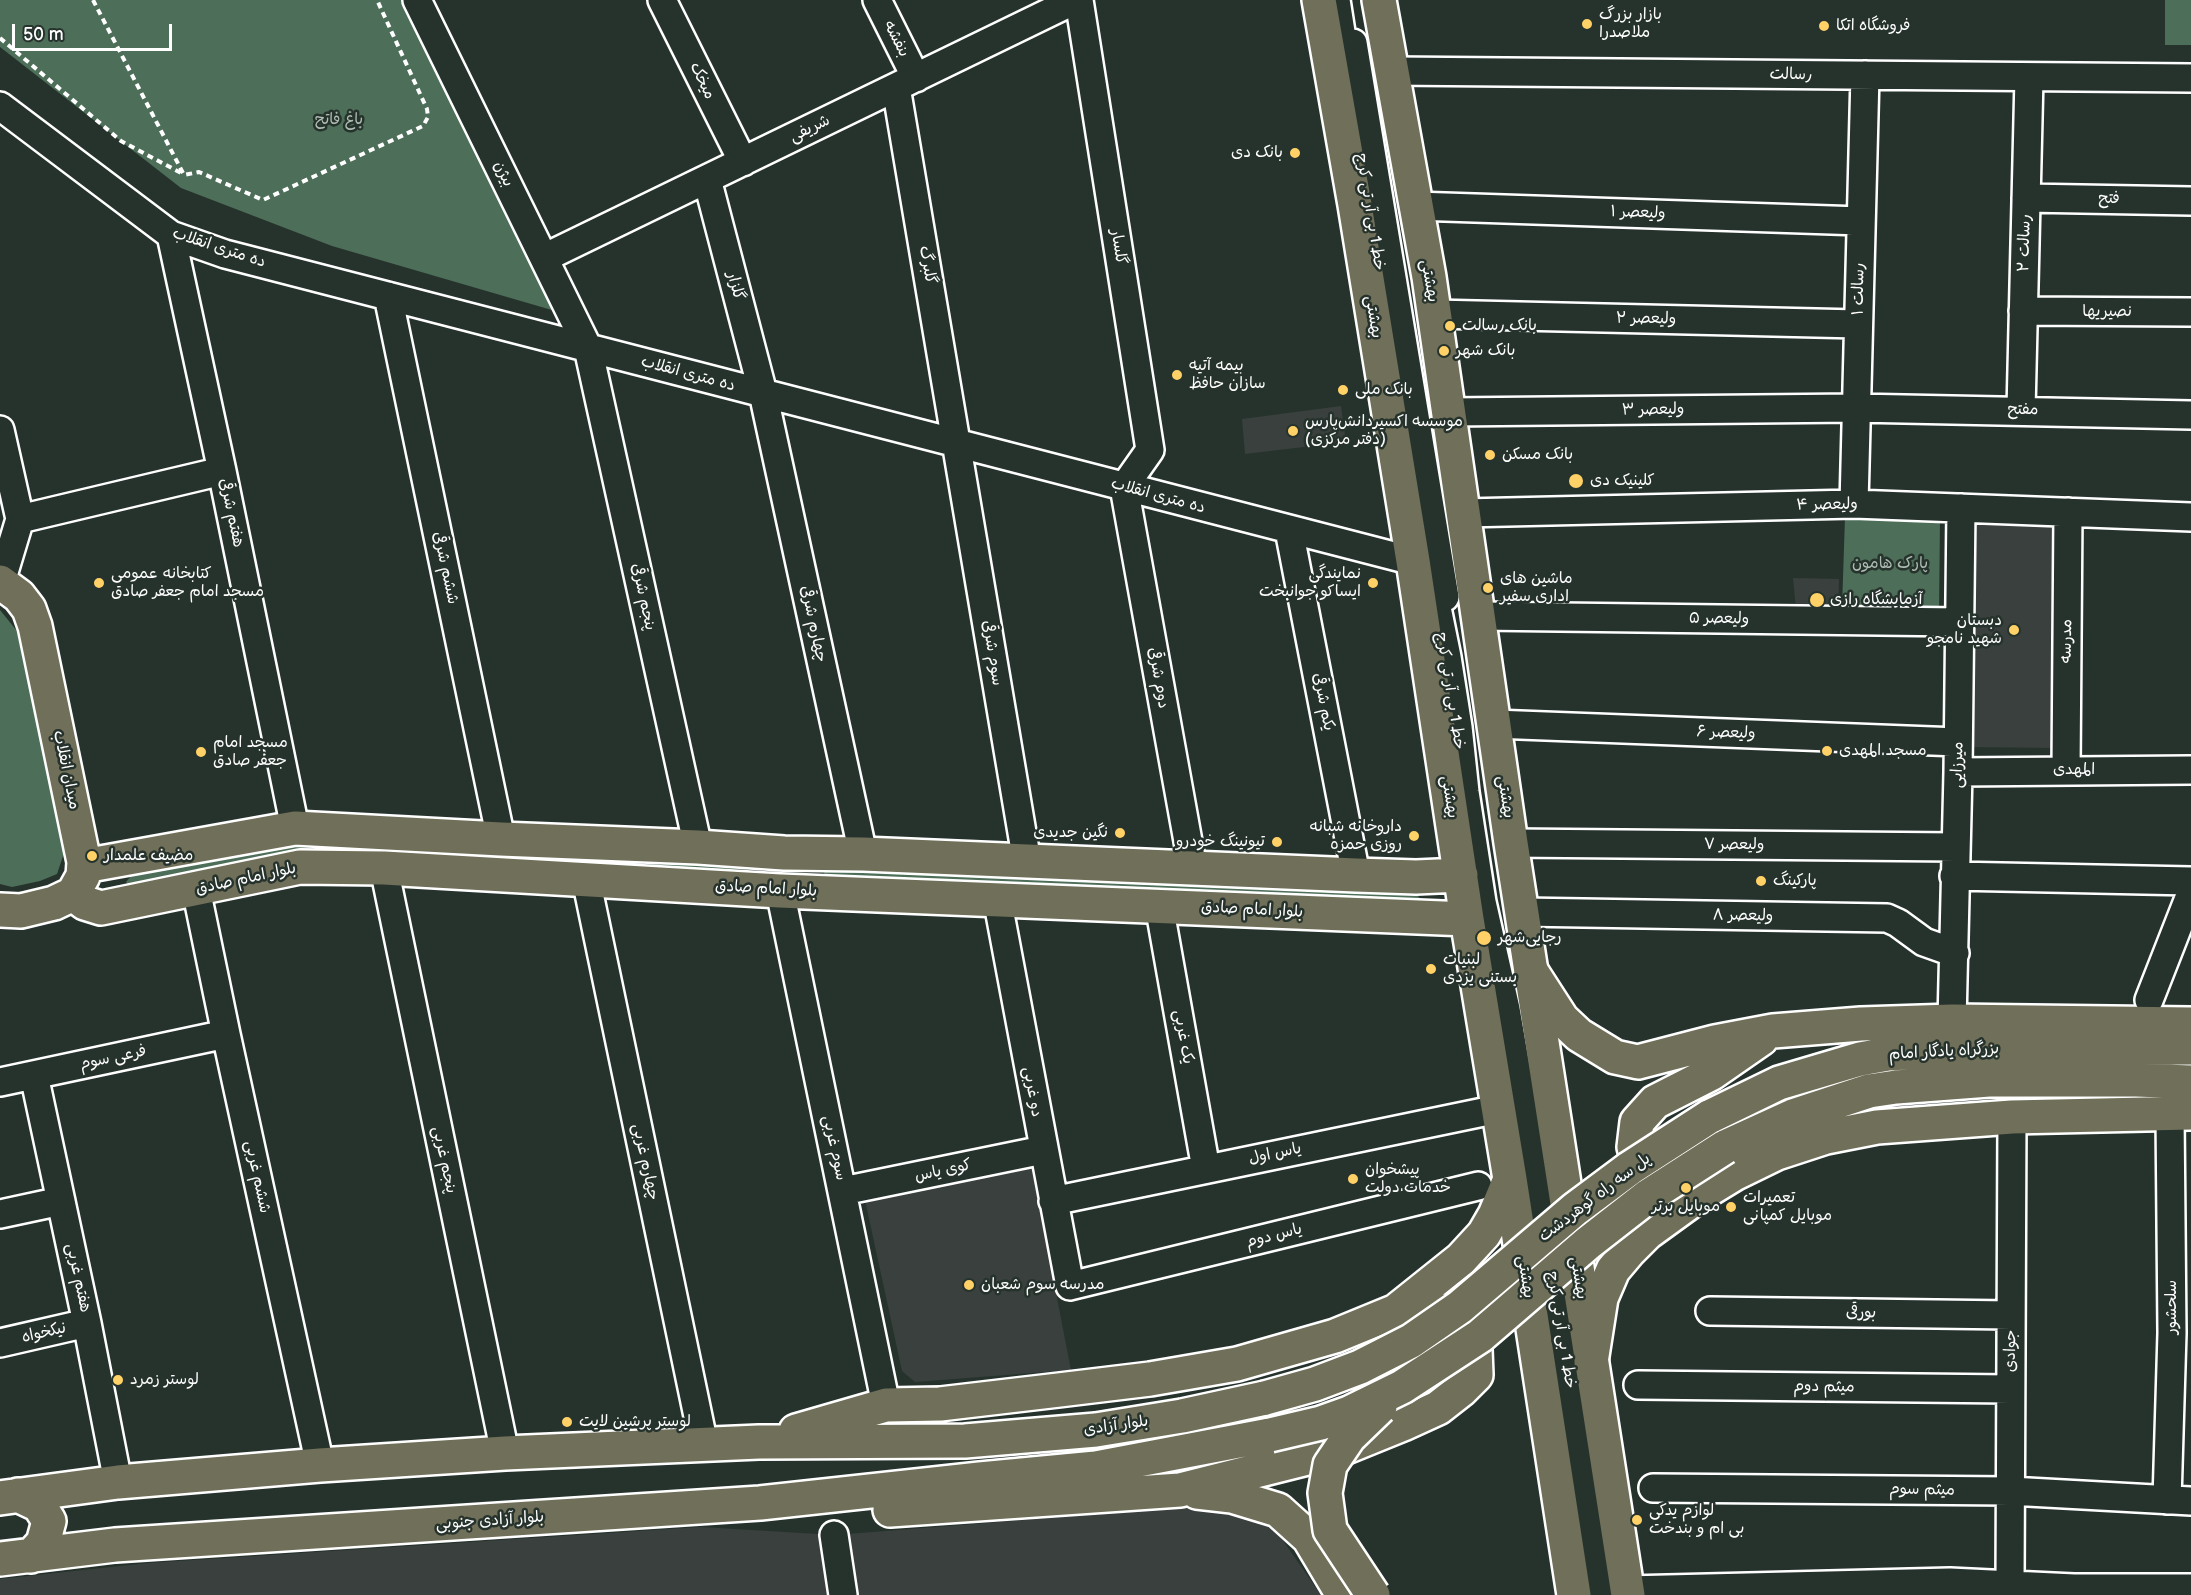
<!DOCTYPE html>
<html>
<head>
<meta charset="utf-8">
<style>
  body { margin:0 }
  #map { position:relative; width:2191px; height:1595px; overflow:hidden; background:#26332d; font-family:"Balsamiq Sans",sans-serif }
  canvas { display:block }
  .scale { position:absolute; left:12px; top:24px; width:160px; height:27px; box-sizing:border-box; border:3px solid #fff; border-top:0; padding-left:8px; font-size:18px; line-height:21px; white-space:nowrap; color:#fff; -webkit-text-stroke:4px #26332d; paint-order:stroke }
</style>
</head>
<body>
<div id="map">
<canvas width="2191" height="1595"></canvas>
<div class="scale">50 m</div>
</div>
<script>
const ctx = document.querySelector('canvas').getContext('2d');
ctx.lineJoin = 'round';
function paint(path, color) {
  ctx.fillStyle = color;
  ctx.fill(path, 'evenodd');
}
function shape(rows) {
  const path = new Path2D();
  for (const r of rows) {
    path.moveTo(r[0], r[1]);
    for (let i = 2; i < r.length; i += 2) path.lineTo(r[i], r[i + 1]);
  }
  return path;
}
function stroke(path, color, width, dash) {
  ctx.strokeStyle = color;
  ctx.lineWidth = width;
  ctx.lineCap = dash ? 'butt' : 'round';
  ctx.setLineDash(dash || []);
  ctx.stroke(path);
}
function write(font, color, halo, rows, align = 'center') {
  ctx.font = font + ' "Balsamiq Sans","Playpen Sans Arabic",sans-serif';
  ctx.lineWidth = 5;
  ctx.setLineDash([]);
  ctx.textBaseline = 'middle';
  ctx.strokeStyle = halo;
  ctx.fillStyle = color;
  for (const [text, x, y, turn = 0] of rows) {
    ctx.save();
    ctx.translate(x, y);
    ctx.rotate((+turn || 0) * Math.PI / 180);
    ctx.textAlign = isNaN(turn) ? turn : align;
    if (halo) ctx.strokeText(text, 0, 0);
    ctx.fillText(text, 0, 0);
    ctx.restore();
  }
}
paint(shape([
  [1341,406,1346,442,1245,454,1242,419],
  [1974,514,2060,514,2055,748,1967,747],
  [1793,578,1839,579,1838,621,1797,620],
  [1031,1164,1071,1370,915,1382,902,1371,865,1200],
  [1189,1507,1251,1516,1277,1532,1321,1595,0,1595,0,1579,148,1563,701,1527,835,1535]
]), '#3a403d');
paint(shape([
  [0,0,415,0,562,313,332,246,181,188,0,47],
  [2165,0,2191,0,2191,45,2165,45],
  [1845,517,1940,519,1939,612,1842,608],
  [0,610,17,631,64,853,57,874,40,881,12,887,0,884],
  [291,844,322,844,753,862,755,870,470,863,131,888,126,882,131,876,262,849],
  [828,869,1412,890,1422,900,1417,906,825,879,824,871]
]), '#4d6e58');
const minor = shape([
  [417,0,588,348,698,847],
  [662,0,743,162],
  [877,0,916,78],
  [1079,0,1150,450,1124,487],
  [1336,0,1346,64],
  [1353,43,1445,597],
  [1391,71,2191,78],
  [896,87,1027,862],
  [0,106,171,235,225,254,1413,561],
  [707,179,763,393,863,854],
  [2026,198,2191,201],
  [1415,206,1861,221],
  [171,235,222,471,295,828],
  [544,258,1075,0],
  [388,296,501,839],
  [2023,311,2191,312],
  [1434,314,1858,324],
  [2021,410,2029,77],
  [1449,412,1856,408,2191,415],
  [0,430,20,519,1,582],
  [1124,487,1193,869],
  [1854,504,1865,75],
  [1464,513,1854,504,2191,517],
  [20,519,222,471],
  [1289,530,1356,875],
  [1431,578,1447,657,1458,727,1465,792,1482,902,1506,1009,1523,1106,1585,1479,1602,1595],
  [1479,616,1960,622],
  [1494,724,1958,742],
  [2066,770,2068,512],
  [1958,772,2191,770],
  [1511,843,1956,847],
  [384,868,505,1453],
  [1954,876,2191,881],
  [586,879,704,1445],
  [196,889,226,1034,320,1465],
  [780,891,886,1405],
  [997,898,1070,1286,1478,1186],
  [1159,905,1206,1169],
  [1522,912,1887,918,1898,923,1924,942,1955,953],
  [2149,1000,2191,893],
  [1952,1021,1958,772,1961,508],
  [34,1075,87,1323,118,1482],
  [0,1082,226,1034],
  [843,1191,1043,1150],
  [1053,1201,1498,1109],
  [0,1214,61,1201],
  [1710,1311,2011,1315],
  [0,1343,87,1323],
  [1638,1385,2010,1389],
  [1653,1488,2010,1491,2191,1501],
  [2167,1500,2172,1333,2170,1114],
  [834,1535,843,1595],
  [2010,1585,2012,1117],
  [1627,1590,1950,1582,2074,1588,2191,1588]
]);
const major = shape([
  [1319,0,1355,205,1413,561,1467,919,1510,1179,1574,1595],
  [1379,0,1429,277,1511,843,1628,1595],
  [0,582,19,596,29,609,35,626,84,862,83,876,73,894,54,903,21,911,0,910],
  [84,866,295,828,501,839,698,847,784,853,863,854,1356,875,1416,877,1461,875],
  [73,894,85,903,101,908,300,867,384,868,780,891,1467,919],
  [796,1431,886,1405,940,1404,1059,1390,1150,1379,1237,1364,1335,1336,1396,1311,1461,1259,1484,1234,1495,1215,1510,1179],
  [1197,1492,1232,1496,1278,1510,1309,1538,1343,1595],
  [18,1495,39,1505,49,1521,43,1543,31,1556],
  [0,1498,118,1482,320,1465,505,1453,759,1442,965,1441,1096,1430,1182,1416,1265,1398],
  [890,1510,1180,1490,1339,1450,1403,1424,1438,1408,1461,1390,1476,1375,1475,1349,1466,1329,1442,1311,1396,1311],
  [0,1559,115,1545,760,1503,980,1479,1096,1468,1270,1435]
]);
const highway = shape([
  [1531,971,1562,1019,1579,1035,1615,1057,1638,1062,1715,1042,1773,1031,1861,1024,1952,1021,2191,1024],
  [1709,1117,1779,1083,1860,1059,1888,1054,1983,1049,2191,1048],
  [1725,1147,1793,1116,1869,1091,1896,1087,1989,1080,2136,1080,2191,1082],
  [1654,1184,1651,1182,1638,1161,1634,1147,1637,1122,1655,1102,1712,1073,1761,1039],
  [1591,1362,1601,1298,1613,1270,1629,1251,1647,1233,1698,1196,1734,1174,1777,1153,1826,1137,1877,1127,2012,1117,2191,1113]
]);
stroke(minor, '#fff', 32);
stroke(major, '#fff', 38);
stroke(highway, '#fff', 38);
stroke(shape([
  [93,0,184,175,199,172,263,200,423,126,428,117,427,109,377,0],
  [0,38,121,141,183,174]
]), '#fff', 4, [6, 4.5]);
stroke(minor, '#26332d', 27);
stroke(major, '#706f59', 33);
stroke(highway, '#706f59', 33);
const majorBridge = shape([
  [1265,1398,1315,1384,1360,1367,1411,1341,1460,1307,1575,1209,1630,1168,1709,1117],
  [1270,1435,1321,1423,1349,1413,1402,1387,1480,1336,1588,1243,1647,1197,1725,1147],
  [1373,1595,1330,1530,1325,1493,1330,1465,1349,1437,1380,1407]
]);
stroke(majorBridge, '#fff', 38, []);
stroke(majorBridge, '#706f59', 33);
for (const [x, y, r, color] of [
  [1587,24,6,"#ffd166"],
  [1824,26,6,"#ffd166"],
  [1295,153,6,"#ffd166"],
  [1450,326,6,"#ffd166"],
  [1444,351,6,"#ffd166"],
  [1177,375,6,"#ffd166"],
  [1343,390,6,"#ffd166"],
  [1293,431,6,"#ffd166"],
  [1490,455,6,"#ffd166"],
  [1576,481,8,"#ffd166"],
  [99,583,6,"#ffd166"],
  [1373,583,6,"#ffd166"],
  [1488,588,6,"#ffd166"],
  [1817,600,8,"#ffd166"],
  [2014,630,6,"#ffd166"],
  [1827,751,6,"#ffd166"],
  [201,752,6,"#ffd166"],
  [1120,833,6,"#ffd166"],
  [1414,836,6,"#ffd166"],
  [1277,842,6,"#ffd166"],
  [92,856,6,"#ffd166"],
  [1761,881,6,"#ffd166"],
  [1484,938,8,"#ffd166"],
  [1431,969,6,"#ffd166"],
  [1353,1179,6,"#ffd166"],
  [1686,1188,6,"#ffd166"],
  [1731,1207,6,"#ffd166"],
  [969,1285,6,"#ffd166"],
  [118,1380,6,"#ffd166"],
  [567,1422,6,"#ffd166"],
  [1637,1520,6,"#ffd166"]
]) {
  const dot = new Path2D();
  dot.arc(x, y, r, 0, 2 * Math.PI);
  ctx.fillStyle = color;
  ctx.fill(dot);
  stroke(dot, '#26332d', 2);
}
write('16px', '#fff', '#26332d', [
  ["بازار بزرگ",1599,15],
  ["ملاصدرا",1599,33],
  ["فروشگاه اتکا",1836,26],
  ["بانک دی",1283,153,"right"],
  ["بانک رسالت",1462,326],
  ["بانک شهر",1456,351],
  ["بیمه آتیه",1189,366],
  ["سازان حافظ",1189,384],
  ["بانک ملی",1355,390],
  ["موسسه اکسیردانش‌پارس",1305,422],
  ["(دفتر مرکزی)",1305,440],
  ["بانک مسکن",1502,455],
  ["کلینیک دی",1590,481],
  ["کتابخانه عمومی",111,574],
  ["مسجد امام جعفر صادق",111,592],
  ["نمایندگی",1361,574,"right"],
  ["ایساکو جوانبخت",1361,592,"right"],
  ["ماشین های",1500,579],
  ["اداری سفیر",1500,597],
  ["آزمایشگاه رازی",1830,600],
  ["دبستان",2002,621,"right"],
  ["شهید نامجو",2002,639,"right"],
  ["مسجد امام",213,743],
  ["جعفر صادق",213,761],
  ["مسجد المهدی",1839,751],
  ["داروخانه شبانه",1402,827,"right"],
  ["روزی حمزه",1402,845,"right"],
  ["نگین جدیدی",1108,833,"right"],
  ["تیونینگ خودرو",1265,842,"right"],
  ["مضیف علمدار",104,856],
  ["پارکینگ",1773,881],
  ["رجایی‌شهر",1498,938],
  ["لبنیات",1443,960],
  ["بستنی یزدی",1443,978],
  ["پیشخوان",1365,1170],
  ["خدمات دولت",1365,1188],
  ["تعمیرات",1743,1198],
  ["موبایل کمپانی",1743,1216],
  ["موبایل برتر",1686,1207,"center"],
  ["مدرسه سوم شعبان",981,1285],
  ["لوستر زمرد",130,1380],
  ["لوستر پرشين لايت",579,1422],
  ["لوازم یدکی",1649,1511],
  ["بی ام و بندخت",1649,1529]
], 'left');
write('16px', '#fff', '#26332d', [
  ["بنفشه",896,39,63],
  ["رسالت",1791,75,1],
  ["میخک",702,81,64],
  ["شریفی",810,129,-26],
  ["بیژن",503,174,64],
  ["فتح",2109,199,1],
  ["خط 1 بی آر تی کرج",1370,212,81],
  ["ولیعصر ۱",1638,213,2],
  ["رسالت ۲",2025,243,-88],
  ["گلسار",1118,247,81],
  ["ده متری انقلاب",219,248,18],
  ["گلبرگ",927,265,80],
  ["بهشتی",1429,281,80],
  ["گلزار",735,286,75],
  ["رسالت ۱",1859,289,-89],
  ["نصیریها",2107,312],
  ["بهشتى",1373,317,81],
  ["ولیعصر ۲",1646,319,1],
  ["ده متری انقلاب",688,374,15],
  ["ولیعصر ۳",1653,410,-1],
  ["مفتح",2023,410,1],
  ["ده متری انقلاب",1158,496,15],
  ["ولیعصر ۴",1827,505,-1],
  ["هفتم شرقی",231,513,78],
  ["ششم شرقی",445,568,78],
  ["پنجم شرقی",643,597,78],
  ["ولیعصر ۵",1719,619,1],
  ["چهارم شرقی",813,624,78],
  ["مدرسه",2067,641,-89],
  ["سوم شرقی",992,653,81],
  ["دوم شرقی",1158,678,80],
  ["خط 1 بی آر تی کرج",1450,691,81],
  ["یکم شرقی",1323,702,79],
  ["ولیعصر ۶",1726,733,2],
  ["میرزایی",1958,765,-89],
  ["میدان انقلاب",66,770,78],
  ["المهدی",2074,770],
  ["بهشتى",1449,797,81],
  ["بهشتی",1505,797,81],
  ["ولیعصر ۷",1734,845],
  ["بلوار امام صادق",246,879,-12],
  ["بلوار امام صادق",766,889,3],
  ["بلوار امام صادق",1252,910,3],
  ["ولیعصر ۸",1743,916,1],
  ["یک غربی",1183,1037,80],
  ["بزرگراه یادگار امام",1944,1052,-3],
  ["فرعی سوم",113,1058,-12],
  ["دو غربی",1032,1092,80],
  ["سوم غربی",834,1148,78],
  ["یاس اول",1275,1154,-12],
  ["پنجم غربی",444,1160,78],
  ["چهارم غربی",645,1162,78],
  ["کوی یاس",943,1171,-12],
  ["ششم غربی",257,1177,78],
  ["پل سه راه گوهردشت",1595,1198,-37],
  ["یاس دوم",1274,1236,-14],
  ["بهشتى",1525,1277,81],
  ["هفتم غربی",78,1278,78],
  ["بهشتی",1578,1278,81],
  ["سلحشور",2172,1307,-90],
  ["بورقی",1861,1313,1],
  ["خط 1 بی آر تی کرج",1561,1330,81],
  ["نیکخواه",44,1333,-13],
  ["جوادی",2011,1351,-89],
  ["میثم دوم",1824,1387,1],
  ["بلوار آزادی",1116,1426,-8],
  ["میثم سوم",1922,1490,1],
  ["بلوار آزادی جنوبی",490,1521,-4]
]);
write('16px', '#afbeb4', '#26332d', [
  ["باغ فاتح",339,120],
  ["پارک هامون",1890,564]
]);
</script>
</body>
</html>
